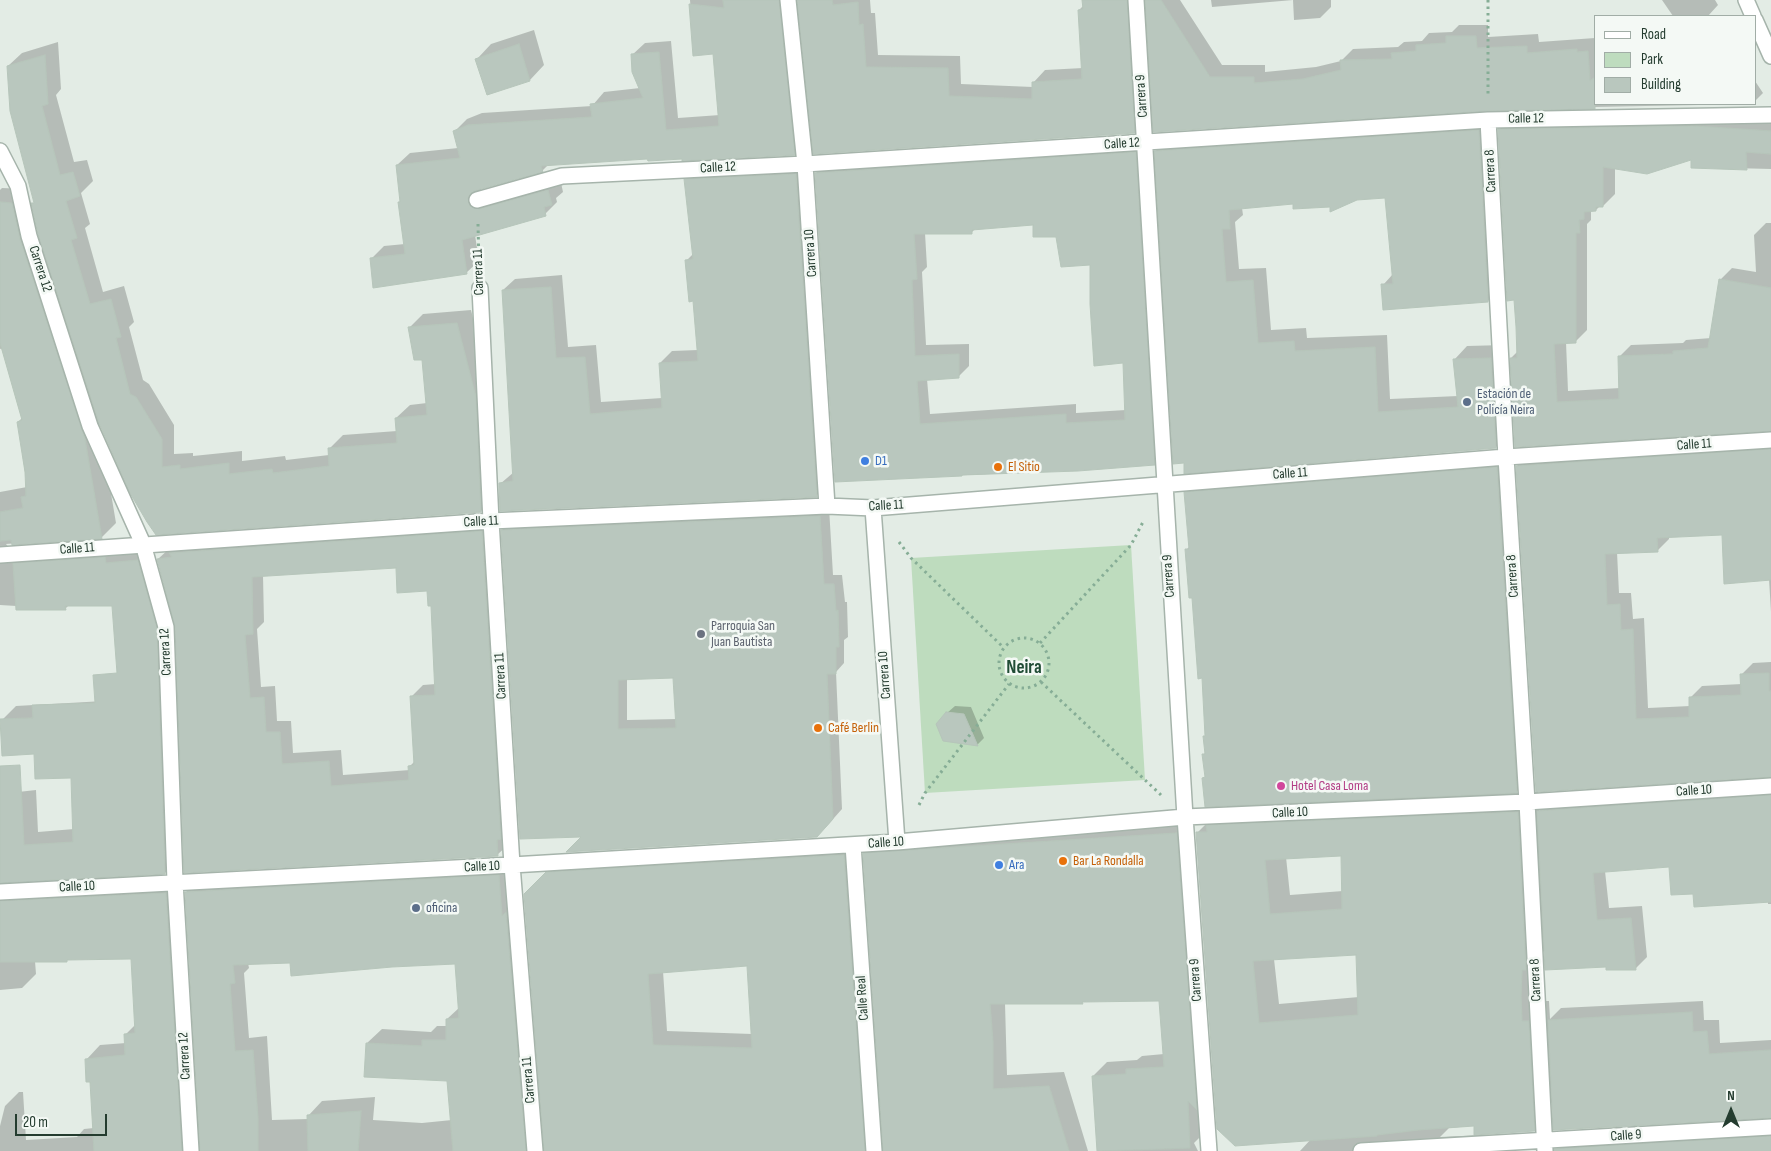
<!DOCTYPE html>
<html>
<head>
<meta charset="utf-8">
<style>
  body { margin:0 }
  #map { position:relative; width:1771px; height:1151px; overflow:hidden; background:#e3ece5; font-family:"Sofia Sans Condensed",sans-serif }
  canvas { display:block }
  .legend { position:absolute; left:1594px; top:15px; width:162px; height:90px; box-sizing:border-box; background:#f4f9f5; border:1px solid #a1ada6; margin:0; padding:6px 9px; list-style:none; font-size:15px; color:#243c2f }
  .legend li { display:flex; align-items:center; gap:10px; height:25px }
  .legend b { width:25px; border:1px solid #a1ada6 }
  .north { position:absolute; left:1706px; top:1086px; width:50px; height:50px; -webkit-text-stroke:4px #f4f9f5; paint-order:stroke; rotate:0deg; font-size:14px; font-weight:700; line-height:20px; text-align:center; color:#243c2f }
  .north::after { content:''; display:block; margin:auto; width:18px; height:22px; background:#243c2f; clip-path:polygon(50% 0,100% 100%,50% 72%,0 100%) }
  .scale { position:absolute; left:15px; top:1114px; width:92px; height:22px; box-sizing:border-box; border:2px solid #243c2f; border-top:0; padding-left:6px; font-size:15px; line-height:18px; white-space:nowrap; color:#243c2f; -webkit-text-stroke:4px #f4f9f5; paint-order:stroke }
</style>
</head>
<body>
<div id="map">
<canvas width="1771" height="1151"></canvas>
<ul class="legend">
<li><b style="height:6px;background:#fff"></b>Road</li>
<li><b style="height:14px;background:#bedcbe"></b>Park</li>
<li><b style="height:14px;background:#b9c7be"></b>Building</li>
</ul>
<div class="north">N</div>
<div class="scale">20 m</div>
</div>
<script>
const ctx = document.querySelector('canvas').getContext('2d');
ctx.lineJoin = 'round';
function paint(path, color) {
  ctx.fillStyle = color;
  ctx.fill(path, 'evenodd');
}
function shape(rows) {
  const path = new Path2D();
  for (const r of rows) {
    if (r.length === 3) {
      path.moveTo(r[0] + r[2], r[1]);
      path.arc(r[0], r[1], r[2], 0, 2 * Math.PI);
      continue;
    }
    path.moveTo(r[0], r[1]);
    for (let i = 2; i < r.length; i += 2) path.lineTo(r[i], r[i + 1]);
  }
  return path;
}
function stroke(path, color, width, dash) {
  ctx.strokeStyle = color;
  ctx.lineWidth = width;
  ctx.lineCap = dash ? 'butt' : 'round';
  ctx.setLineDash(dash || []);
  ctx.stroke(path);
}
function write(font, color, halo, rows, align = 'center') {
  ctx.font = font + ' "Sofia Sans Condensed",sans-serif';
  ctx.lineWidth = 5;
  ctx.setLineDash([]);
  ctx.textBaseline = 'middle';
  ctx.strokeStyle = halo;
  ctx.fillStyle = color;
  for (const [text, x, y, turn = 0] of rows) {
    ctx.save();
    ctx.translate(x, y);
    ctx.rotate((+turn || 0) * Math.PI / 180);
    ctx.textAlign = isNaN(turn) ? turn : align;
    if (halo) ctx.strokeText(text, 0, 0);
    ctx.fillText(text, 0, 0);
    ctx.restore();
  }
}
paint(shape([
  [1131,545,1145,780,925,793,911,558]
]), '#bedcbe');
paint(shape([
  [690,0,792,0,807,142,794,154,648,157,549,164,542,171,481,188,482,194,560,178,563,192,556,198,557,202,545,214,475,235,479,261,466,273,371,259,384,246,405,244,399,202,402,200,397,165,410,153,458,148,455,131,467,119,482,113,592,106,604,92,640,88,632,55,645,43,671,41,678,118,720,115,714,53,694,55],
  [799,0,870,0,871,13,875,13,878,55,960,56,961,84,1033,87,1033,83,1045,70,1083,68,1079,10,1089,0,1139,0,1146,120,1134,132,815,153],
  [1151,0,1180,0,1222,65,1265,65,1265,72,1316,67,1341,61,1353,49,1398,47,1404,42,1422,41,1429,33,1452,32,1459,25,1488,25,1488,37,1538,34,1539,42,1595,38,1595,104,1752,104,1487,109,1154,131],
  [1211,0,1331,0,1331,7,1320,18,1294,20,1293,0,1212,7],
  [1662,0,1715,0,1718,5,1708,16,1712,16,1673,16],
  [534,30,544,65,530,80,477,59,491,44],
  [58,42,61,89,56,95,74,162,87,160,93,181,81,193,90,224,85,228,103,292,124,286,134,322,129,327,143,380,149,384,174,425,174,454,193,453,193,456,242,451,242,461,285,456,286,460,329,455,329,449,343,435,397,431,396,418,410,405,427,403,423,358,409,328,423,314,471,310,489,383,494,498,481,511,156,534,99,422,116,523,102,537,6,544,10,549,152,546,170,614,179,858,165,873,6,881,10,886,180,879,198,1142,201,1144,186,892,201,878,513,861,542,1143,545,1144,525,895,561,859,858,841,881,1142,884,1144,864,854,879,840,1191,820,1204,1133,1194,1143,1198,1151,1098,1151,1093,1076,1107,1062,1137,1060,1142,1056,1164,1054,1160,1000,1084,1001,1082,1003,1005,1003,1007,1075,1064,1072,1088,1151,0,1151,0,1126,5,1106,19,1092,23,1092,26,1140,77,1137,84,1129,94,1128,91,1081,86,1060,100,1045,126,1043,125,1035,136,1024,132,957,69,959,66,961,35,961,36,974,22,988,0,990,0,794,36,790,38,832,74,829,72,777,35,753,2,720,16,706,139,699,113,605,69,605,65,609,0,605,0,492,27,487,18,422,22,418,3,348,0,349,0,190,2,188,26,189,34,224,38,238,40,237,33,204,35,202,8,66,22,53],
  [291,961,456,963,460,1007,447,1019,447,1026,437,1026,431,1032,382,1029,367,1043,448,1080,452,1120,422,1123,373,1120,375,1097,322,1101,308,1116,308,1119,272,1120,267,1036,249,1038,244,973,249,968,248,963],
  [748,965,752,1034,667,1031,663,971],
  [1755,81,1763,93,1755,101],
  [1771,113,1771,169,1692,167,1692,158,1615,167,1615,194,1603,206,1600,206,1596,210,1591,210,1591,220,1587,224,1587,330,1575,342,1566,342,1568,391,1620,388,1619,357,1631,345,1683,343,1686,340,1711,338,1720,280,1732,268,1756,272,1754,235,1766,223,1771,223,1771,430,1516,446,1511,358,1518,351,1517,327,1499,130,1511,118],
  [1492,117,1501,288,1488,301,1383,285,1393,274,1386,196,1357,198,1331,205,1294,203,1242,208,1243,215,1235,222,1239,269,1266,268,1271,330,1306,328,1307,338,1387,335,1390,399,1458,396,1454,360,1467,346,1504,345,1509,434,1496,447,1185,472,1156,151,1169,138],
  [1146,142,1165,454,1154,464,1078,470,836,481,816,173,827,163],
  [1034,224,1057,235,1091,263,1124,362,1126,410,1076,413,1076,404,930,414,927,379,959,376,969,366,969,344,926,345,922,272,927,267,925,233,971,233,976,228],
  [808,163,828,484,816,496,500,484,514,472,503,290,515,279,562,275,568,347,596,345,601,402,662,398,660,363,672,351,698,350,695,300,687,260,694,253,685,180,697,168],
  [1771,439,1771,612,1769,579,1723,533,1669,536,1669,539,1657,551,1617,552,1619,593,1631,593,1633,619,1644,618,1648,708,1690,706,1690,698,1702,686,1742,684,1741,675,1753,663,1771,662,1771,776,1538,791,1539,811,1550,799,1771,785,1771,904,1768,904,1768,901,1694,892,1670,865,1605,871,1609,908,1642,906,1647,957,1635,969,1607,966,1545,950,1539,956,1542,1001,1549,1001,1550,1019,1561,1008,1703,1001,1704,1020,1719,1020,1720,1043,1771,1040,1771,1116,1554,1100,1534,1120,1449,1128,1440,1137,1483,1135,1502,1151,1300,1151,1312,1138,1235,1144,1197,833,1217,813,1221,813,1229,804,1206,776,1203,755,1206,752,1206,735,1203,677,1186,550,1190,546,1185,493,1198,480,1510,455,1529,779,1515,793,1537,792,1517,466,1529,454],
  [1342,855,1343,891,1290,895,1286,857],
  [1357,953,1359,997,1279,1004,1274,959],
  [829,507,833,575,842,575,845,602,847,602,848,637,844,640,844,663,836,672,842,809,826,827,584,836,502,530,511,521],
  [674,677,677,719,627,720,627,679],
  [493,520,509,844,497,855,185,872,177,626,158,559,170,548],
  [397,566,428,590,432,605,436,684,423,685,412,696,415,761,410,766,410,770,343,775,341,750,293,753,291,721,277,721,275,686,261,687,257,629,264,622,263,575],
  [955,706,971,707,984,738,977,745,947,713],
  [1771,1126,1771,1151,1558,1151,1570,1138]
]), '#0003');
const building = shape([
  [723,0,779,0,795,155,682,161,682,159,648,161,647,159,541,166,543,172,474,191,470,194,468,198,470,206,479,209,548,190,552,205,544,207,546,216,462,240,467,274,373,288,370,258,405,254,398,202,400,202,396,165,460,158,453,131,468,125,592,117,590,104,643,98,632,72,631,54,659,52,666,130,719,126,713,54,693,56,689,4,724,8,723,0],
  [797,0,832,0,833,5,858,2,859,25,863,24,866,67,948,68,949,96,1032,99,1032,82,1082,79,1078,10,1083,9,1082,0,1127,0,1135,133,813,154,797,0],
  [1145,0,1161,0,1210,77,1254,77,1254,83,1303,79,1341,70,1340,60,1392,59,1391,53,1416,51,1416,45,1446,43,1446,36,1476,36,1477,48,1527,46,1527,53,1577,49,1577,52,1588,51,1590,81,1595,77,1595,109,1487,111,1153,132,1145,0],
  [519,44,530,81,487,95,475,59,519,44],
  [45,55,48,104,42,106,60,175,73,172,80,196,66,201,77,238,71,240,90,304,111,299,121,337,116,338,130,394,136,397,162,439,162,467,180,465,180,469,229,463,229,474,272,469,273,473,329,466,328,448,397,443,395,418,427,415,422,360,414,360,408,327,457,323,476,397,481,512,156,535,147,522,130,493,99,423,38,234,31,203,34,203,10,111,7,66,45,55],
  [1695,126,1771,131,1771,154,1746,152,1747,170,1691,168,1691,160,1647,174,1603,167,1603,207,1596,207,1596,211,1584,212,1584,219,1579,220,1580,233,1576,233,1576,343,1554,344,1557,402,1619,399,1618,356,1673,354,1673,351,1708,348,1719,279,1771,288,1771,431,1515,447,1510,358,1517,358,1516,327,1514,300,1507,301,1498,129,1695,126],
  [1479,130,1488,302,1383,310,1381,284,1393,284,1385,198,1357,200,1330,212,1330,207,1293,209,1293,204,1229,210,1230,229,1222,229,1226,282,1253,280,1258,343,1294,341,1295,351,1375,347,1378,412,1458,407,1453,359,1491,358,1496,448,1184,474,1184,463,1173,464,1154,151,1479,130],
  [1136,152,1155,465,1078,471,962,475,962,476,835,482,815,173,1136,152],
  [1033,225,1033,237,1056,237,1061,267,1090,265,1090,304,1094,366,1123,363,1125,420,1066,423,1066,414,920,424,917,381,959,378,959,354,915,356,912,280,917,279,914,234,972,234,972,230,1033,225],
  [796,174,817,497,500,511,499,483,513,481,502,290,551,287,556,358,585,357,590,414,662,408,659,363,698,361,693,301,689,302,685,260,693,259,684,179,796,174],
  [0,202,12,203,20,239,85,439,102,539,12,545,11,540,0,541,0,512,23,508,21,497,26,496,25,472,17,422,22,420,0,343,0,202],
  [1771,449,1771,580,1724,584,1722,535,1657,538,1658,552,1605,554,1607,605,1620,604,1621,630,1633,629,1636,719,1689,717,1689,697,1741,695,1740,674,1769,673,1769,691,1771,691,1771,777,1536,792,1516,466,1771,449],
  [1497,467,1517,793,1205,807,1202,778,1205,777,1202,754,1205,754,1203,736,1205,736,1202,678,1198,679,1192,598,1189,598,1185,549,1189,549,1184,492,1497,467],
  [820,516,824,584,834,584,836,611,838,610,839,647,836,647,836,674,827,674,833,819,817,837,566,852,581,837,520,839,501,530,820,516],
  [673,678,676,728,618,729,618,680,673,678],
  [482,531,501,839,497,840,498,856,184,873,175,627,157,559,172,557,169,553,482,531],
  [396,568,397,593,427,591,428,606,431,606,435,695,410,696,414,765,408,766,409,780,331,786,329,761,282,764,280,732,266,732,264,697,250,698,245,635,253,634,252,577,396,568],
  [105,557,106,563,138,560,157,628,165,874,0,883,0,766,20,765,24,845,73,842,71,778,35,779,34,754,2,756,0,719,33,718,32,705,95,703,93,675,117,673,112,606,65,606,66,610,16,610,13,563,105,557],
  [946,712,964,714,978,746,943,741,936,724,946,712],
  [1771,795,1771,902,1694,907,1693,894,1671,895,1669,867,1593,873,1597,920,1631,918,1636,970,1606,970,1606,967,1545,970,1537,811,1771,795],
  [1518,812,1526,970,1522,970,1521,997,1522,1021,1529,1021,1535,1131,1474,1135,1474,1126,1418,1130,1377,1135,1377,1136,1235,1146,1217,1129,1196,832,1207,832,1206,825,1518,812],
  [1341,856,1342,909,1270,914,1265,860,1341,856],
  [1356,955,1358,1015,1259,1023,1253,961,1356,955],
  [1177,833,1197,1110,1188,1101,1190,1148,1097,1151,1092,1076,1126,1074,1126,1069,1164,1067,1159,1001,1082,1002,1083,1004,990,1004,993,1042,993,1089,1049,1086,1069,1151,883,1151,863,853,1177,833],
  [844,855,865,1151,544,1151,524,894,546,872,844,855],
  [747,966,752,1048,653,1045,648,974,747,966],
  [499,875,502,916,506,912,526,1151,453,1151,447,1081,364,1077,366,1043,422,1046,422,1040,446,1040,446,1019,459,1018,455,964,392,967,291,976,290,963,233,965,235,983,230,984,235,1051,253,1050,258,1118,258,1151,200,1151,185,892,499,875],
  [166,893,182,1151,94,1151,90,1082,86,1082,85,1059,125,1055,124,1034,135,1033,131,959,67,960,67,962,0,962,0,901,166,893],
  [1692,1012,1693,1032,1707,1031,1709,1054,1771,1050,1771,1118,1553,1130,1548,1020,1692,1012],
  [361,1111,358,1151,308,1151,307,1115,361,1111],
  [1771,1136,1771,1151,1554,1151,1554,1149,1771,1136]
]);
paint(building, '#b9c7be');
stroke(building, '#b6c5ba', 1);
const minor = shape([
  [788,0,805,164,827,506],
  [1136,0,1185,817,1209,1151],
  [1746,0,1753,16],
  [1755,20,1771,56],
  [1488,120,1506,457,1527,802,1545,1151],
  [0,151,18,186,29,236,90,426,143,544,166,627,175,882,191,1151],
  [477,200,562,176,805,164,1488,120,1771,115],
  [480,288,491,521,512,865,535,1151],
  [873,508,897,842],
  [0,555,491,521,827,506,873,508,1506,457,1771,440],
  [853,845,874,1151],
  [0,892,512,865,897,842,1185,817,1527,802,1771,786],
  [1361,1151,1771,1127]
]);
stroke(minor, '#a6b4ab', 18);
stroke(shape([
  [1488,0,1488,96],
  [478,224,479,265],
  [899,542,911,558,1004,648],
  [1024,663,25],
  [1040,643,1131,545,1143,522],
  [1041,682,1161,795],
  [919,805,925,793,1009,684]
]), '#86ad96', 3, [2.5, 4]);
stroke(minor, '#fff', 15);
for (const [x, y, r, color] of [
  [1467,402,5,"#5c6f8a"],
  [865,461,5,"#3f7fe0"],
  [998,467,5,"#e8710a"],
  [701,634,5,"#6b7280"],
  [818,728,5,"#e8710a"],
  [1281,786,5,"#d1479c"],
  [1063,861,5,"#e8710a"],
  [999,865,5,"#3f7fe0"],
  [416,908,5,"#5c6f8a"]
]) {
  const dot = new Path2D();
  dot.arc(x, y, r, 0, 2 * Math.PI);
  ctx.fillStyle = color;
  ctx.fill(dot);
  stroke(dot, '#f4f9f5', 2);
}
write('14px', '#243c2f', '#f4f9f5', [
  ["Carrera 9",1142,96,-94],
  ["Calle 12",1526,119,-1],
  ["Calle 12",1122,144,-4],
  ["Calle 12",718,168,-3],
  ["Carrera 8",1491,171,-93],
  ["Carrera 10",811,253,-94],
  ["Carrera 12",40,269,72],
  ["Carrera 11",479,272,-92],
  ["Calle 11",1694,445,-4],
  ["Calle 11",1290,474,-4],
  ["Calle 11",886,506,-3],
  ["Calle 11",481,522,-3],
  ["Calle 11",77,549,-4],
  ["Carrera 9",1169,576,-94],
  ["Carrera 8",1513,576,-94],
  ["Carrera 12",166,652,-93],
  ["Carrera 10",885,675,-94],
  ["Carrera 11",501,676,-93],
  ["Calle 10",1694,791,-4],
  ["Calle 10",1290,813,-3],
  ["Calle 10",886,843,-4],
  ["Calle 10",482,867,-3],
  ["Calle 10",77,887,-3],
  ["Carrera 9",1196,980,-94],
  ["Carrera 8",1536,980,-93],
  ["Calle Real",863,998,-94],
  ["Carrera 12",185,1056,-93],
  ["Carrera 11",529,1080,-95],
  ["Calle 9",1626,1136,-4]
]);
write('14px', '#4e5e75', '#f4f9f5', [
  ["Estación de",1477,394],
  ["Policía Neira",1477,410],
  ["oficina",426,908]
], 'left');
write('14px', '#366cbe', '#f4f9f5', [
  ["D1",875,461],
  ["Ara",1009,865]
], 'left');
write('14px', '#c56008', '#f4f9f5', [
  ["El Sitio",1008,467],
  ["Café Berlin",828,728],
  ["Bar La Rondalla",1073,861]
], 'left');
write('14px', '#5b616d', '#f4f9f5', [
  ["Parroquia San",711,626],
  ["Juan Bautista",711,642]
], 'left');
write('14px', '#b23c85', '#f4f9f5', [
  ["Hotel Casa Loma",1291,786]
], 'left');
write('bold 19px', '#214d36', '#f4f9f5', [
  ["Neira",1024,668]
]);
</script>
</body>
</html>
